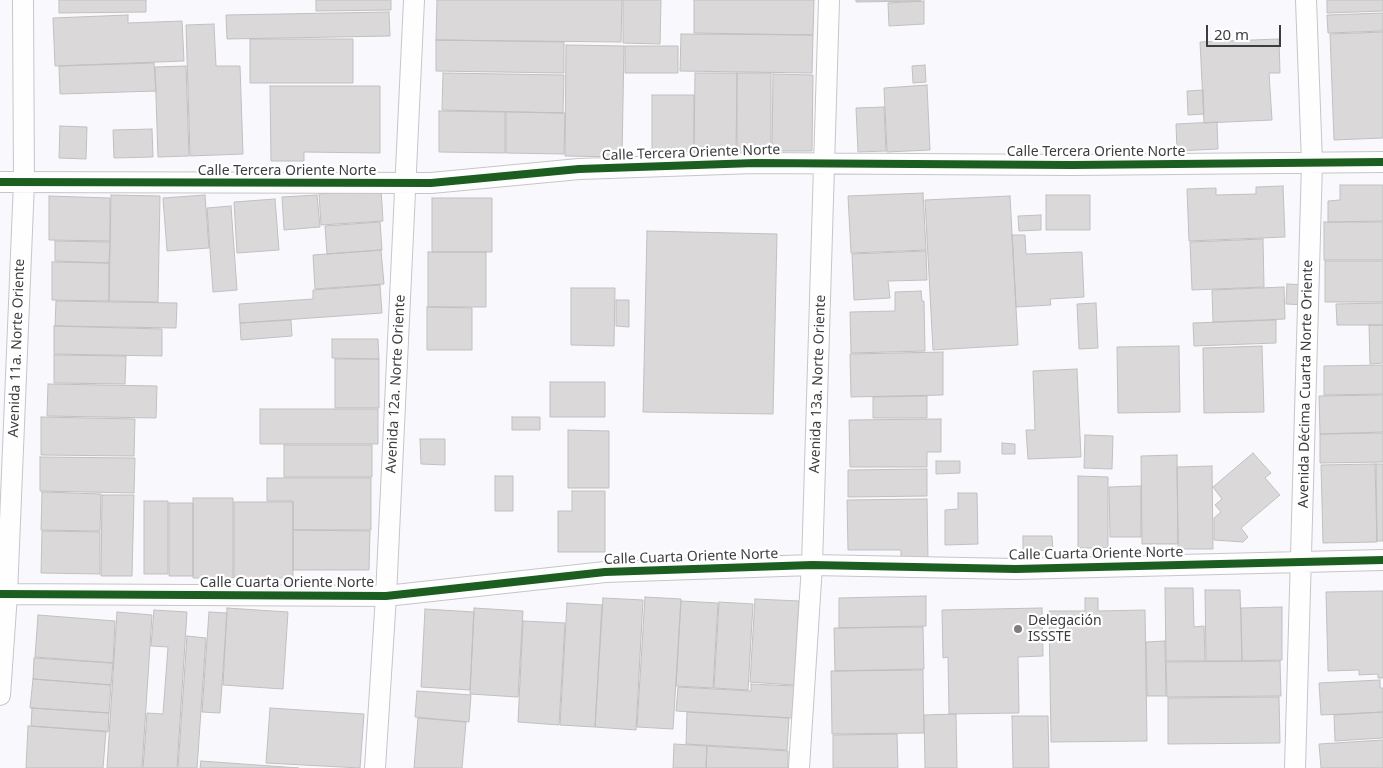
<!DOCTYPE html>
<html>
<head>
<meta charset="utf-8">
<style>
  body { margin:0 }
  #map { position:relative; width:1383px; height:768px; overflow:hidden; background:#f9f9fd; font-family:"Noto Sans",sans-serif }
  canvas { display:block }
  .scale { position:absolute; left:1206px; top:25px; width:75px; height:22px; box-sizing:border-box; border:2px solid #3d3d40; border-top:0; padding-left:6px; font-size:15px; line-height:18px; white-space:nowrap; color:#3d3d40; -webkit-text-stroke:4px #fff; paint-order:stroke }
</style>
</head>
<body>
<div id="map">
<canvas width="1383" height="768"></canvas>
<div class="scale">20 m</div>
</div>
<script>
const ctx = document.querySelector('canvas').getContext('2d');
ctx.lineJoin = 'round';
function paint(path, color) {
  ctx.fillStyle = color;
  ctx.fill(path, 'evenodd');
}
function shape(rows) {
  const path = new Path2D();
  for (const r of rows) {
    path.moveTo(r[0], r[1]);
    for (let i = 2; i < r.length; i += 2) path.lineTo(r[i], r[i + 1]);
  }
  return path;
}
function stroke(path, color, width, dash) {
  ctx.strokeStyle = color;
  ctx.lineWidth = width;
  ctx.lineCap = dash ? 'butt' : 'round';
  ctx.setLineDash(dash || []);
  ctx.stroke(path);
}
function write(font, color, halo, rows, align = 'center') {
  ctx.font = font + ' "Noto Sans",sans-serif';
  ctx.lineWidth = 4.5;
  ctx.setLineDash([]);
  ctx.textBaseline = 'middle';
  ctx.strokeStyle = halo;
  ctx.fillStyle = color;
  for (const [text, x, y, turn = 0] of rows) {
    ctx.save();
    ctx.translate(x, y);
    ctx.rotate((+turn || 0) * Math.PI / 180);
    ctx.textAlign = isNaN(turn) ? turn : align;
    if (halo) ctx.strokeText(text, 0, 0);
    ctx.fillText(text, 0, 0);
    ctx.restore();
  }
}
const building = shape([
  [59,0,146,0,146,12,59,13,59,0],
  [316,0,391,0,391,10,316,11,316,0],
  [437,0,622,0,621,42,436,40,437,0],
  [623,0,661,0,660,44,623,43,623,0],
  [694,0,814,0,813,35,694,33,694,0],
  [856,0,920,0,921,1,856,2,856,0],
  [1327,0,1383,0,1383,11,1327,13,1327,0],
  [924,1,924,24,889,26,888,3,924,1],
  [389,12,390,36,227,39,226,15,389,12],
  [1383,13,1383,31,1328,33,1327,15,1383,13],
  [128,15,128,23,182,21,184,61,55,66,53,18,128,15],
  [214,24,216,66,240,66,243,154,190,156,186,25,214,24],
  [1383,32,1383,138,1334,140,1330,34,1383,32],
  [681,34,813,35,812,73,680,71,681,34],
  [250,39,353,39,353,83,250,83,250,39],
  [1279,39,1280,73,1269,73,1272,120,1204,123,1200,42,1279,39],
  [436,40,564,42,564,73,436,71,436,40],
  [566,45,624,46,622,157,565,156,566,45],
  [625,46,678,46,678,73,625,73,625,46],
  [154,63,156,91,60,94,59,66,154,63],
  [925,65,926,82,913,83,912,66,925,65],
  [186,66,189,156,158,157,155,67,186,66],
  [443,73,564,75,563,113,442,110,443,73],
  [695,73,737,73,736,154,694,153,695,73],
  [737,73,771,73,771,152,737,152,737,73],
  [773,74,813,75,812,151,772,151,773,74],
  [927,85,930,150,887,152,884,88,927,85],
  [270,86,380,86,380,153,304,152,304,161,271,161,270,86],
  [1203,90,1204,114,1188,115,1187,91,1203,90],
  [652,95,694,95,694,152,652,151,652,95],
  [884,107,886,151,858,152,856,108,884,107],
  [439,111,505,112,505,153,439,152,439,111],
  [506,112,565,113,564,154,506,153,506,112],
  [1217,122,1218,149,1177,151,1176,124,1217,122],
  [60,126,87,127,86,159,59,158,60,126],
  [152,129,153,157,114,158,113,130,152,129],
  [1340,185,1383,185,1383,221,1328,222,1328,201,1340,200,1340,185],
  [1283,186,1285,237,1189,241,1187,189,1216,188,1216,195,1256,194,1256,187,1283,186],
  [381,189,383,221,321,225,319,194,381,189],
  [923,193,926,250,851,253,848,196,923,193],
  [111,195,160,196,158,302,109,301,111,195],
  [205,195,209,248,167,251,163,198,205,195],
  [317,195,320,227,284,230,282,197,317,195],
  [1046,195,1090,195,1090,230,1046,230,1046,195],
  [49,196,110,198,110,241,49,240,49,196],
  [1010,196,1018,345,933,350,925,200,1010,196],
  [432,198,492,198,492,252,432,252,432,198],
  [275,199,279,250,237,253,234,202,275,199],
  [231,206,237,290,213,292,207,208,231,206],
  [1041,215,1041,230,1019,231,1018,216,1041,215],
  [380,222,382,250,327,254,325,226,380,222],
  [1324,222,1383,222,1383,260,1324,260,1324,222],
  [647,231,777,234,773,414,643,412,647,231],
  [1012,235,1025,235,1026,254,1082,252,1084,297,1050,299,1051,305,1016,307,1012,235],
  [1263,239,1264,287,1192,290,1190,242,1263,239],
  [55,241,110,242,109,263,55,261,55,241],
  [381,250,384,284,315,289,313,255,381,250],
  [926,251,927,280,888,281,890,298,854,300,852,254,926,251],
  [428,252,486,252,486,307,428,307,428,252],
  [1325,261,1383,261,1383,302,1325,302,1325,261],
  [52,262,109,263,109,301,52,300,52,262],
  [1287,284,1308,285,1307,305,1286,304,1287,284],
  [380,285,382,313,240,323,239,304,313,299,313,290,380,285],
  [1284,287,1285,319,1213,322,1212,290,1284,287],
  [571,288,615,288,614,346,571,345,571,288],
  [921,291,922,301,924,301,925,351,851,353,850,312,895,311,895,292,921,291],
  [616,300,629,300,629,327,616,326,616,300],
  [56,301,177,303,176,328,55,326,56,301],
  [1096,303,1098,348,1079,349,1077,304,1096,303],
  [1383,303,1383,325,1337,325,1336,304,1383,303],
  [427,307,472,308,472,350,427,350,427,307],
  [291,320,292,336,241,340,240,323,291,320],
  [1276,320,1276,343,1194,346,1193,323,1276,320],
  [1369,325,1383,325,1383,363,1370,364,1369,325],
  [54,326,162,329,162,356,54,354,54,326],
  [332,339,378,339,379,359,332,358,332,339],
  [1179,346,1180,412,1118,413,1117,347,1179,346],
  [1262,346,1264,412,1204,413,1203,348,1262,346],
  [943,352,943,395,851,397,850,354,943,352],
  [54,355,126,356,125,384,54,383,54,355],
  [335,359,379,359,379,408,335,408,335,359],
  [1383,365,1383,394,1324,395,1324,366,1383,365],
  [1077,369,1081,457,1028,459,1026,430,1035,430,1033,371,1077,369],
  [550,382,605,382,605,417,550,417,550,382],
  [48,384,157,386,156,418,47,416,48,384],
  [1383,395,1383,432,1320,434,1319,396,1383,395],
  [927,396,927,418,873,418,873,397,927,396],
  [260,409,378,409,378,444,260,444,260,409],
  [41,417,135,419,134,456,41,455,41,417],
  [512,417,540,417,540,430,512,430,512,417],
  [941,419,941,452,927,452,927,467,850,467,849,420,941,419],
  [568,430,609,431,609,488,568,488,568,430],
  [1383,433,1383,462,1320,463,1320,434,1383,433],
  [1085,435,1113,436,1112,469,1084,468,1085,435],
  [420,439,445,439,445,465,421,464,420,439],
  [1002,443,1015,444,1015,454,1002,454,1002,443],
  [284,445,372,445,372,477,284,477,284,445],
  [1253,453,1271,473,1265,478,1280,495,1241,528,1248,537,1243,542,1214,540,1214,518,1221,512,1215,505,1222,499,1213,487,1253,453],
  [1177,455,1178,544,1142,544,1141,456,1177,455],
  [40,457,135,458,134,493,40,491,40,457],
  [936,461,960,461,960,473,936,474,936,461],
  [1375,464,1377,542,1323,543,1321,465,1375,464],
  [1376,464,1383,464,1383,541,1377,541,1376,464],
  [1212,466,1213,549,1178,549,1177,467,1212,466],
  [927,469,927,496,848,497,848,470,927,469],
  [495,476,513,476,513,511,495,511,495,476],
  [1078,476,1108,477,1108,548,1078,548,1078,476],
  [267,478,371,478,371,530,293,530,293,501,267,501,267,478],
  [1141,486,1141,537,1110,537,1109,487,1141,486],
  [572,491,605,491,605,552,558,552,558,511,572,511,572,491],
  [42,492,101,494,100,531,41,530,42,492],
  [958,493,977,493,978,544,945,545,945,510,958,509,958,493],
  [102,495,134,495,132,576,101,576,102,495],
  [193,498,233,498,233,578,193,578,193,498],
  [927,499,928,559,901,560,901,550,848,550,847,500,927,499],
  [144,501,168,501,168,574,144,574,144,501],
  [234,502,293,502,293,578,234,578,234,502],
  [169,503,193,503,193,576,169,576,169,503],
  [293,530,370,531,369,570,293,570,293,530],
  [42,531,100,532,100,574,41,573,42,531],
  [1023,536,1052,536,1053,550,1023,551,1023,536],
  [1165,588,1193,588,1194,627,1204,626,1205,661,1166,661,1165,588],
  [1205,590,1240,590,1242,661,1206,661,1205,590],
  [1383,591,1383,678,1378,678,1378,674,1359,675,1359,670,1328,671,1326,592,1383,591],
  [926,596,926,626,839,628,839,598,926,596],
  [645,597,681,599,673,729,637,727,645,597],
  [603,598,643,600,636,730,595,727,603,598],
  [1085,598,1098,598,1098,611,1145,610,1147,741,1051,742,1049,611,1085,611,1085,598],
  [755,599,799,601,794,685,750,682,755,599],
  [681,601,718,603,713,688,676,686,681,601],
  [719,602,753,604,748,690,714,688,719,602],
  [567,603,602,605,595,727,560,725,567,603],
  [1282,607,1282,660,1242,661,1241,608,1282,607],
  [227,608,288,612,283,689,223,685,227,608],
  [474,608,523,611,518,697,470,694,474,608],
  [1042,608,1043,656,1018,657,1019,713,949,714,948,657,943,658,942,610,1042,608],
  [425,609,474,612,470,690,421,687,425,609],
  [154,610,187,612,177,768,143,768,147,713,163,714,168,647,151,646,154,610],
  [117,612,152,615,142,768,107,768,117,612],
  [209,612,227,613,220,713,202,712,209,612],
  [38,615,115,621,113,663,35,657,38,615],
  [523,621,565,623,559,725,518,722,523,621],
  [923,627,924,669,835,671,834,628,923,627],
  [187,636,206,638,197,768,178,768,187,636],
  [1165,641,1166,696,1147,696,1146,642,1165,641],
  [34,658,113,663,111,685,33,679,34,658],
  [1280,661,1281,696,1167,697,1166,662,1280,661],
  [923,670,924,733,832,734,831,671,923,670],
  [33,679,111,685,109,713,30,708,33,679],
  [1380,680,1380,688,1383,688,1383,712,1321,715,1319,683,1380,680],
  [751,684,794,686,792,718,676,711,678,687,751,691,751,684],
  [417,691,471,695,469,722,415,717,417,691],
  [1279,697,1280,743,1168,744,1168,698,1279,697],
  [32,708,109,713,108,732,31,726,32,708],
  [270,708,364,714,360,768,266,763,270,708],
  [687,712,789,718,787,750,686,744,687,712],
  [1383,712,1383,738,1335,741,1334,715,1383,712],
  [956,714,957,768,925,768,924,715,956,714],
  [1012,716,1048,716,1049,768,1013,768,1012,716],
  [418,718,466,722,462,768,414,768,418,718],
  [28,726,106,731,103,768,26,768,28,726],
  [897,734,898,768,833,768,833,735,897,734],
  [1383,740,1383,768,1321,768,1319,744,1383,740],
  [674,744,707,746,706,768,673,768,674,744],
  [707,746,788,751,788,768,706,768,707,746],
  [201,761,299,768,200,768,201,761]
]);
paint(building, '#dad8d9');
stroke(building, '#c1c0c1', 1);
const street = shape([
  [0,182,431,183,579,169,755,163,1072,165,1383,162],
  [0,594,386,596,605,572,812,565,1016,569,1383,560],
  [0,695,7,594,24,182,23,0],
  [375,768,386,596,414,0],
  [799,768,812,565,829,0],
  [1295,768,1312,163,1306,0]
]);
stroke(street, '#c6c5c9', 22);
stroke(street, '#fefeff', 20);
stroke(shape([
  [0,182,431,183,579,169,755,163,1072,165,1383,162],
  [0,594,386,596,605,572,812,565,1016,569,1383,560]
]), '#1b5e20', 8);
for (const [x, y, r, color] of [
  [1018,629,5,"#7f7f82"]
]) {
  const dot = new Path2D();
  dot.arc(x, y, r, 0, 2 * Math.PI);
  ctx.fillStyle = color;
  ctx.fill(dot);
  stroke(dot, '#fff', 2);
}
write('14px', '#3d3d40', '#fff', [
  ["Calle Tercera Oriente Norte",1096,152],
  ["Calle Tercera Oriente Norte",691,153,-2],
  ["Calle Tercera Oriente Norte",287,171],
  ["Avenida 11a. Norte Oriente",17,348,-88],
  ["Avenida 12a. Norte Oriente",396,384,-87],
  ["Avenida 13a. Norte Oriente",818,384,-88],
  ["Avenida Décima Cuarta Norte Oriente",1306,384,-89],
  ["Calle Cuarta Oriente Norte",1096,554,-1],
  ["Calle Cuarta Oriente Norte",691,557,-2],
  ["Calle Cuarta Oriente Norte",287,583]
]);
write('14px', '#3d3d40', '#fff', [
  ["Delegación",1028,621],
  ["ISSSTE",1028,637]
], 'left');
</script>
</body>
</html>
